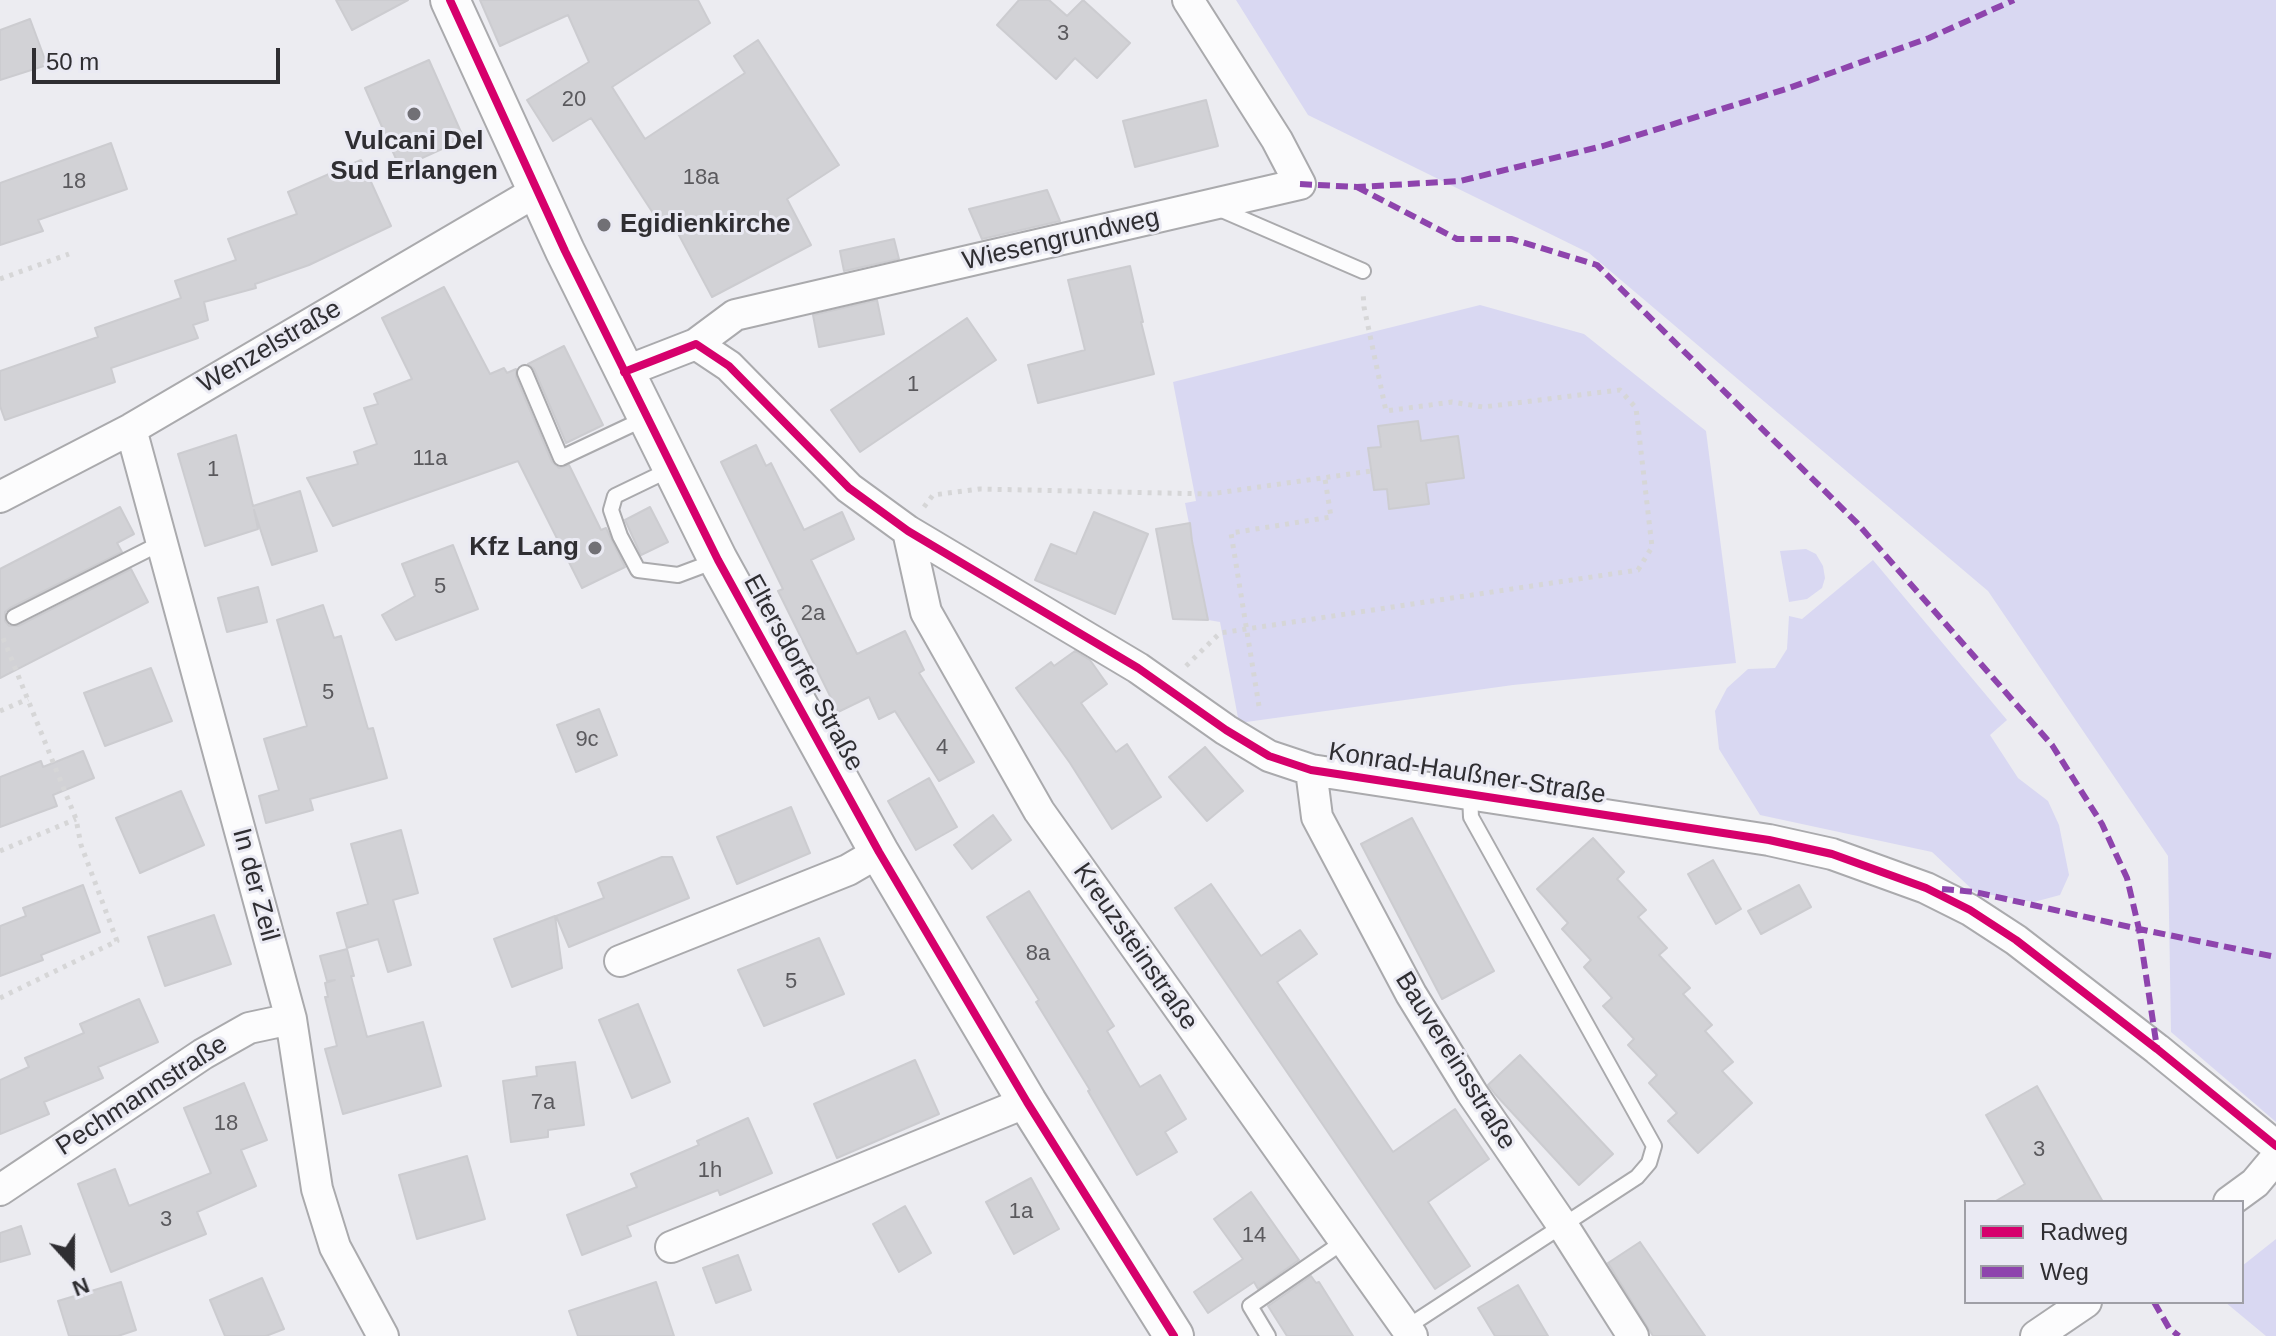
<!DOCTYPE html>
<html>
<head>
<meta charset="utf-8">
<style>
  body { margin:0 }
  #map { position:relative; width:2276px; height:1336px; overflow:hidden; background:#ececf1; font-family:Arial,sans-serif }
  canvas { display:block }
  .legend { position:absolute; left:1964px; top:1200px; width:280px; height:104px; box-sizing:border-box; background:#eaeaf3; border:2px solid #9f9fa6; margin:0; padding:10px 14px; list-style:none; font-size:24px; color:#2f2e32 }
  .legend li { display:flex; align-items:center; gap:16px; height:40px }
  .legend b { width:40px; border:2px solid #9f9fa6 }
  .north { position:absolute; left:32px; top:1224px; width:80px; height:80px; -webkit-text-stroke:6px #eaeaf3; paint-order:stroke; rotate:159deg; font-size:22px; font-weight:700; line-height:32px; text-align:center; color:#2f2e32 }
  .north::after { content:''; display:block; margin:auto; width:28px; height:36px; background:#2f2e32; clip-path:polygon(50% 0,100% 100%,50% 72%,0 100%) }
  .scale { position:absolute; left:32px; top:48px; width:248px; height:36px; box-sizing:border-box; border:4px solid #2f2e32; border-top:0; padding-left:10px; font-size:24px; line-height:28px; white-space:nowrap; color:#2f2e32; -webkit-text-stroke:6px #eaeaf3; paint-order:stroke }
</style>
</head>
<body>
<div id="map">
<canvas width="2276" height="1336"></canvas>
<ul class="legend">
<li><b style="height:10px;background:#d6006c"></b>Radweg</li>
<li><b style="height:10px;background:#8e44ad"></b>Weg</li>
</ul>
<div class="north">N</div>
<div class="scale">50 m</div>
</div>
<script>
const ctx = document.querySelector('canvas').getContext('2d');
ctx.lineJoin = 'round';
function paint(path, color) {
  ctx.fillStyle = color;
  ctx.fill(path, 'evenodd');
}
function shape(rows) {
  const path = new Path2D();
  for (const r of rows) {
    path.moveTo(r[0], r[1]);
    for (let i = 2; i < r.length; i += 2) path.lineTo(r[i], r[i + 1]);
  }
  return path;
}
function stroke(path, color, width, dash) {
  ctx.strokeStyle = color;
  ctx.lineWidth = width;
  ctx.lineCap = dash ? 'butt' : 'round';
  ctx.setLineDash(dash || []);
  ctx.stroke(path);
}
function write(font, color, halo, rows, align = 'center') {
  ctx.font = font + ' Arial,sans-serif';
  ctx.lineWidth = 6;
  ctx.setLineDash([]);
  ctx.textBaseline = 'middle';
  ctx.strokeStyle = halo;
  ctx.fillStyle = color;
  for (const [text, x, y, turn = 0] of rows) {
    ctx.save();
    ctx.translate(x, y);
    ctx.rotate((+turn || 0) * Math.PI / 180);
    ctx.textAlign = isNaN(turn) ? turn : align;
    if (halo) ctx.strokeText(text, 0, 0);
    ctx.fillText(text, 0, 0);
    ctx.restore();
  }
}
paint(shape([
  [1236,0,2276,0,2276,1122,2171,1032,2168,856,1988,591,1589,253,1308,115],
  [1480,305,1584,334,1706,431,1736,663,1513,685,1239,723,1220,622,1208,620,1185,503,1196,501,1173,382],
  [1806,549,1816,554,1823,566,1825,578,1822,588,1807,599,1789,602,1780,551],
  [1873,560,2007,720,1990,735,2018,778,2048,801,2059,825,2069,875,2060,895,2034,902,1975,892,1932,852,1760,815,1719,749,1715,711,1727,688,1748,669,1775,668,1787,649,1789,616,1802,619],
  [2276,1239,2276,1336,2266,1336,2225,1302,2242,1302,2242,1266]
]), '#d9d8f2');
const building = shape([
  [336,0,408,0,352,30,336,0],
  [480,0,698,0,710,23,612,87,645,139,745,73,734,56,758,40,839,165,787,199,811,245,712,297,673,224,664,230,591,118,553,141,527,100,589,62,568,15,500,46,480,0],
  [1019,0,1049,0,1067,16,1083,0,1130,43,1097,78,1075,58,1056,79,997,25,1019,0],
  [30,19,47,65,0,80,0,30,30,19],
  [429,60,464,139,400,168,365,88,429,60],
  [1206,100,1218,146,1135,167,1123,121,1206,100],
  [111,143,127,189,38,220,43,231,0,245,0,183,111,143],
  [361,160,391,226,309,265,255,284,256,288,204,302,208,320,193,325,198,338,111,368,115,382,5,420,0,406,0,371,98,337,95,328,181,298,175,281,236,260,228,239,297,214,288,192,361,160],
  [1047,190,1060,221,982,239,969,209,1047,190],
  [894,239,899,259,844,271,840,251,894,239],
  [1130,266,1143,322,1141,322,1154,374,1038,403,1028,365,1085,350,1068,280,1130,266],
  [444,287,490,374,504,368,507,373,516,369,516,377,552,462,559,468,569,465,601,530,606,528,625,567,582,588,518,461,333,526,307,478,358,464,354,452,377,444,364,408,378,404,374,394,412,379,382,318,444,287],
  [877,300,884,334,819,347,813,315,877,300],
  [967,318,996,360,860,452,831,410,967,318],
  [564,346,603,425,566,443,534,369,528,364,564,346],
  [1418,421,1421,441,1458,436,1464,478,1426,483,1429,504,1389,509,1387,489,1374,490,1368,448,1381,447,1378,426,1418,421],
  [236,435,253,506,300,491,317,551,272,565,254,510,258,529,205,546,178,454,236,435],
  [756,445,766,466,771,463,804,530,842,512,854,539,811,560,857,654,905,631,924,670,919,673,974,762,939,781,895,711,879,719,869,697,838,712,778,591,783,589,721,462,756,445],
  [120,507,134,534,117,543,122,552,10,608,5,612,5,621,9,626,18,626,131,569,148,602,0,678,0,569,120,507],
  [650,507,668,542,641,555,625,520,650,507],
  [1094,512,1148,534,1115,614,1035,580,1051,544,1076,554,1094,512],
  [1190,523,1192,541,1208,620,1173,619,1156,529,1190,523],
  [453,545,478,609,396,640,382,615,415,596,402,564,453,545],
  [258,587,267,622,227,632,218,598,258,587],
  [323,605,334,638,341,636,368,729,373,728,387,778,310,799,313,810,266,823,259,796,279,790,264,739,307,726,277,620,323,605],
  [1075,651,1090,660,1107,684,1081,703,1116,752,1127,744,1161,797,1112,829,1070,763,1016,688,1051,662,1054,666,1075,651],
  [151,668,172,721,105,746,84,693,151,668],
  [599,709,617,755,576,772,557,725,599,709],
  [1205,747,1243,791,1207,821,1169,777,1205,747],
  [83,751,94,778,53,795,57,806,0,827,0,777,41,761,43,767,83,751],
  [929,778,957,827,916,850,888,801,929,778],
  [181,791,204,845,140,873,116,818,181,791],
  [791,807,810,853,737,884,717,837,791,807],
  [993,815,1011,840,972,869,954,845,993,815],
  [1412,818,1494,971,1442,999,1361,844,1412,818],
  [401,830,418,893,393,900,411,965,388,972,378,939,347,948,337,913,368,904,351,844,401,830],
  [1593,838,1624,872,1617,879,1646,910,1638,917,1667,948,1659,955,1690,988,1683,994,1712,1025,1705,1031,1733,1062,1722,1071,1752,1103,1698,1153,1668,1121,1677,1113,1649,1083,1657,1075,1628,1045,1634,1039,1603,1006,1612,998,1584,967,1591,960,1562,929,1568,923,1537,889,1593,838],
  [662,857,672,857,689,898,569,947,556,916,604,898,598,883,662,857],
  [1713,860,1741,909,1716,924,1688,874,1713,860],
  [1211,884,1261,956,1300,930,1317,954,1277,982,1393,1152,1455,1109,1489,1159,1428,1202,1470,1266,1435,1289,1175,908,1211,884],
  [83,885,100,932,41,955,43,960,0,976,0,926,26,916,23,908,83,885],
  [1799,885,1811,907,1761,934,1748,911,1799,885],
  [1029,891,1114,1026,1107,1031,1140,1087,1160,1075,1186,1119,1165,1132,1177,1152,1137,1175,1088,1091,1090,1090,1036,1002,1039,1000,987,917,1029,891],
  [214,915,231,964,165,986,148,937,214,915],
  [555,916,562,968,512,987,494,939,555,916],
  [819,938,844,994,764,1026,738,970,819,938],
  [347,949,354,976,351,976,367,1037,423,1022,441,1086,343,1114,325,1049,337,1046,325,997,328,997,325,983,335,980,327,981,320,956,347,949],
  [139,999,158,1042,98,1067,103,1078,44,1102,49,1114,0,1134,0,1080,29,1067,25,1058,84,1033,80,1024,139,999],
  [638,1004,670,1082,632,1098,599,1020,638,1004],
  [1520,1055,1613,1154,1579,1185,1495,1094,1488,1085,1520,1055],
  [915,1060,939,1114,837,1158,814,1104,915,1060],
  [575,1062,584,1125,548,1130,548,1137,511,1142,503,1081,537,1076,536,1067,575,1062],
  [244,1083,267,1140,241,1150,256,1186,197,1212,206,1234,111,1272,78,1184,115,1169,129,1206,211,1173,184,1108,244,1083],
  [2037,1086,2103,1202,1994,1202,2025,1184,1986,1115,2037,1086],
  [748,1118,772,1173,720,1195,718,1190,627,1226,631,1236,582,1255,567,1215,637,1187,631,1174,699,1145,697,1141,748,1118],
  [467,1156,485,1219,417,1239,399,1175,467,1156],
  [1031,1178,1059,1229,1014,1254,986,1202,1031,1178],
  [1251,1192,1299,1260,1258,1289,1254,1282,1208,1313,1194,1292,1243,1259,1214,1219,1251,1192],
  [905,1206,931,1253,899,1272,873,1224,905,1206],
  [21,1226,30,1254,0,1262,0,1233,21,1226],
  [1640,1242,1705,1336,1653,1336,1608,1263,1640,1242],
  [738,1255,751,1290,716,1303,703,1268,738,1255],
  [1311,1276,1316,1283,1319,1282,1353,1336,1287,1336,1268,1306,1311,1276],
  [262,1278,284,1329,266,1336,225,1336,210,1300,262,1278],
  [121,1282,136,1330,118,1336,69,1336,58,1301,121,1282],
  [656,1282,674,1336,578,1336,569,1311,656,1282],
  [1518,1285,1548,1336,1495,1336,1478,1308,1518,1285]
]);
paint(building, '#d2d2d6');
stroke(building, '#ccccd0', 2);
const service = shape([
  [1215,207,1363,271],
  [525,373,561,458,646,418],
  [671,469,615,496,611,510,620,536,638,570,678,575,718,560],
  [14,617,163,542],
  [1407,1327,1637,1177,1649,1163,1654,1146,1471,817,1470,795],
  [1268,1336,1250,1306,1343,1242]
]);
const minor = shape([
  [696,344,729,366,849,488,908,531,1138,668,1226,730,1269,756,1311,770,1769,840,1832,854,1926,888,1970,910,2016,940,2157,1049,2276,1146],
  [624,372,696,344,735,315,1300,184,1277,140,1188,0],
  [131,429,291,1019,317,1189,335,1247,383,1336],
  [0,497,131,429,537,191],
  [908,531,926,612,1039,811,1412,1336],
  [1311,770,1317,817,1411,994,1472,1093,1563,1226,1633,1336],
  [620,961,848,870,879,852],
  [0,1190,203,1054,249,1028,291,1019],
  [2229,1202,2255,1183,2276,1158],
  [671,1247,1027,1102],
  [2036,1336,2086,1302]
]);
const tertiary = shape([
  [450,0,565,251,718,560,879,852,1027,1102,1174,1336]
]);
stroke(service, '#aaaaad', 18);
stroke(minor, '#aaaaad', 34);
stroke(tertiary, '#aaaaad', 42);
stroke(shape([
  [0,279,69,254],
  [924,507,933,495,980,489,1210,494,1371,471],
  [1186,666,1220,633,1638,570,1652,547,1636,408,1620,390,1483,407,1452,402,1386,411,1364,307,1363,292],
  [1259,706,1231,533,1331,517,1325,479],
  [0,711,28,699],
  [0,851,76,819],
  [0,998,117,941,81,845,76,819,3,638]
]), '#d6d6d7', 5, [4, 6]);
stroke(service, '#fcfcfd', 14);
stroke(minor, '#fcfcfd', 30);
stroke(tertiary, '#fcfcfd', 38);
stroke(shape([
  [1300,184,1357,187,1460,181,1603,146,1786,89,1929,38,2014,0],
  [1357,187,1457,239,1512,239,1597,265,1857,523,2052,745,2102,824,2127,878,2139,929,2157,1048],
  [1942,889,1975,892,2139,929,2276,957],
  [2154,1302,2169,1328,2179,1336]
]), '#8e44ad', 6, [12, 6]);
stroke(shape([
  [450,0,565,251,718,560,879,852,1027,1102,1174,1336],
  [624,372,696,344,729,366,849,488,908,531,1138,668,1226,730,1269,756,1311,770,1769,840,1832,854,1926,888,1970,910,2016,940,2157,1049,2276,1146]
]), '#d6006c', 8);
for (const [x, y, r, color] of [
  [414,114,8,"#717075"],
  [604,225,8,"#717075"],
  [595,548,8,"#717075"]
]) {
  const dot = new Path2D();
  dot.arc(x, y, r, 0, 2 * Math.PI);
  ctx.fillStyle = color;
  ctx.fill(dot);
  stroke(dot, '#eaeaf3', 3);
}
write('22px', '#5a595d', null, [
  ["3",1063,34],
  ["20",574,100],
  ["18a",701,178],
  ["18",74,182],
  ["1",913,385],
  ["11a",430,459],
  ["1",213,470],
  ["5",440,587],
  ["2a",813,614],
  ["5",328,693],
  ["9c",587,740],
  ["4",942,748],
  ["8a",1038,954],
  ["5",791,982],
  ["7a",543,1103],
  ["18",226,1124],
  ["3",2039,1150],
  ["1h",710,1171],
  ["1a",1021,1212],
  ["3",166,1220],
  ["14",1254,1236]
]);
write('bold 26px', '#2f2e32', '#eaeaf3', [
  ["Vulcani Del",414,142],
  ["Sud Erlangen",414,172],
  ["Egidienkirche",620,225,"left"],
  ["Kfz Lang",579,548,"right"]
]);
write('26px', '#2f2e32', '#eaeaf3', [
  ["Wiesengrundweg",1061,240,-13],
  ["Wenzelstraße",270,347,-30],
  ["Eltersdorfer Straße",803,673,61],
  ["Konrad-Haußner-Straße",1467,774,9],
  ["In der Zeil",255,885,75],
  ["Kreuzsteinstraße",1135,947,55],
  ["Bauvereinsstraße",1455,1061,58],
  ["Pechmannstraße",142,1096,-33]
]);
</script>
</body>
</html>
